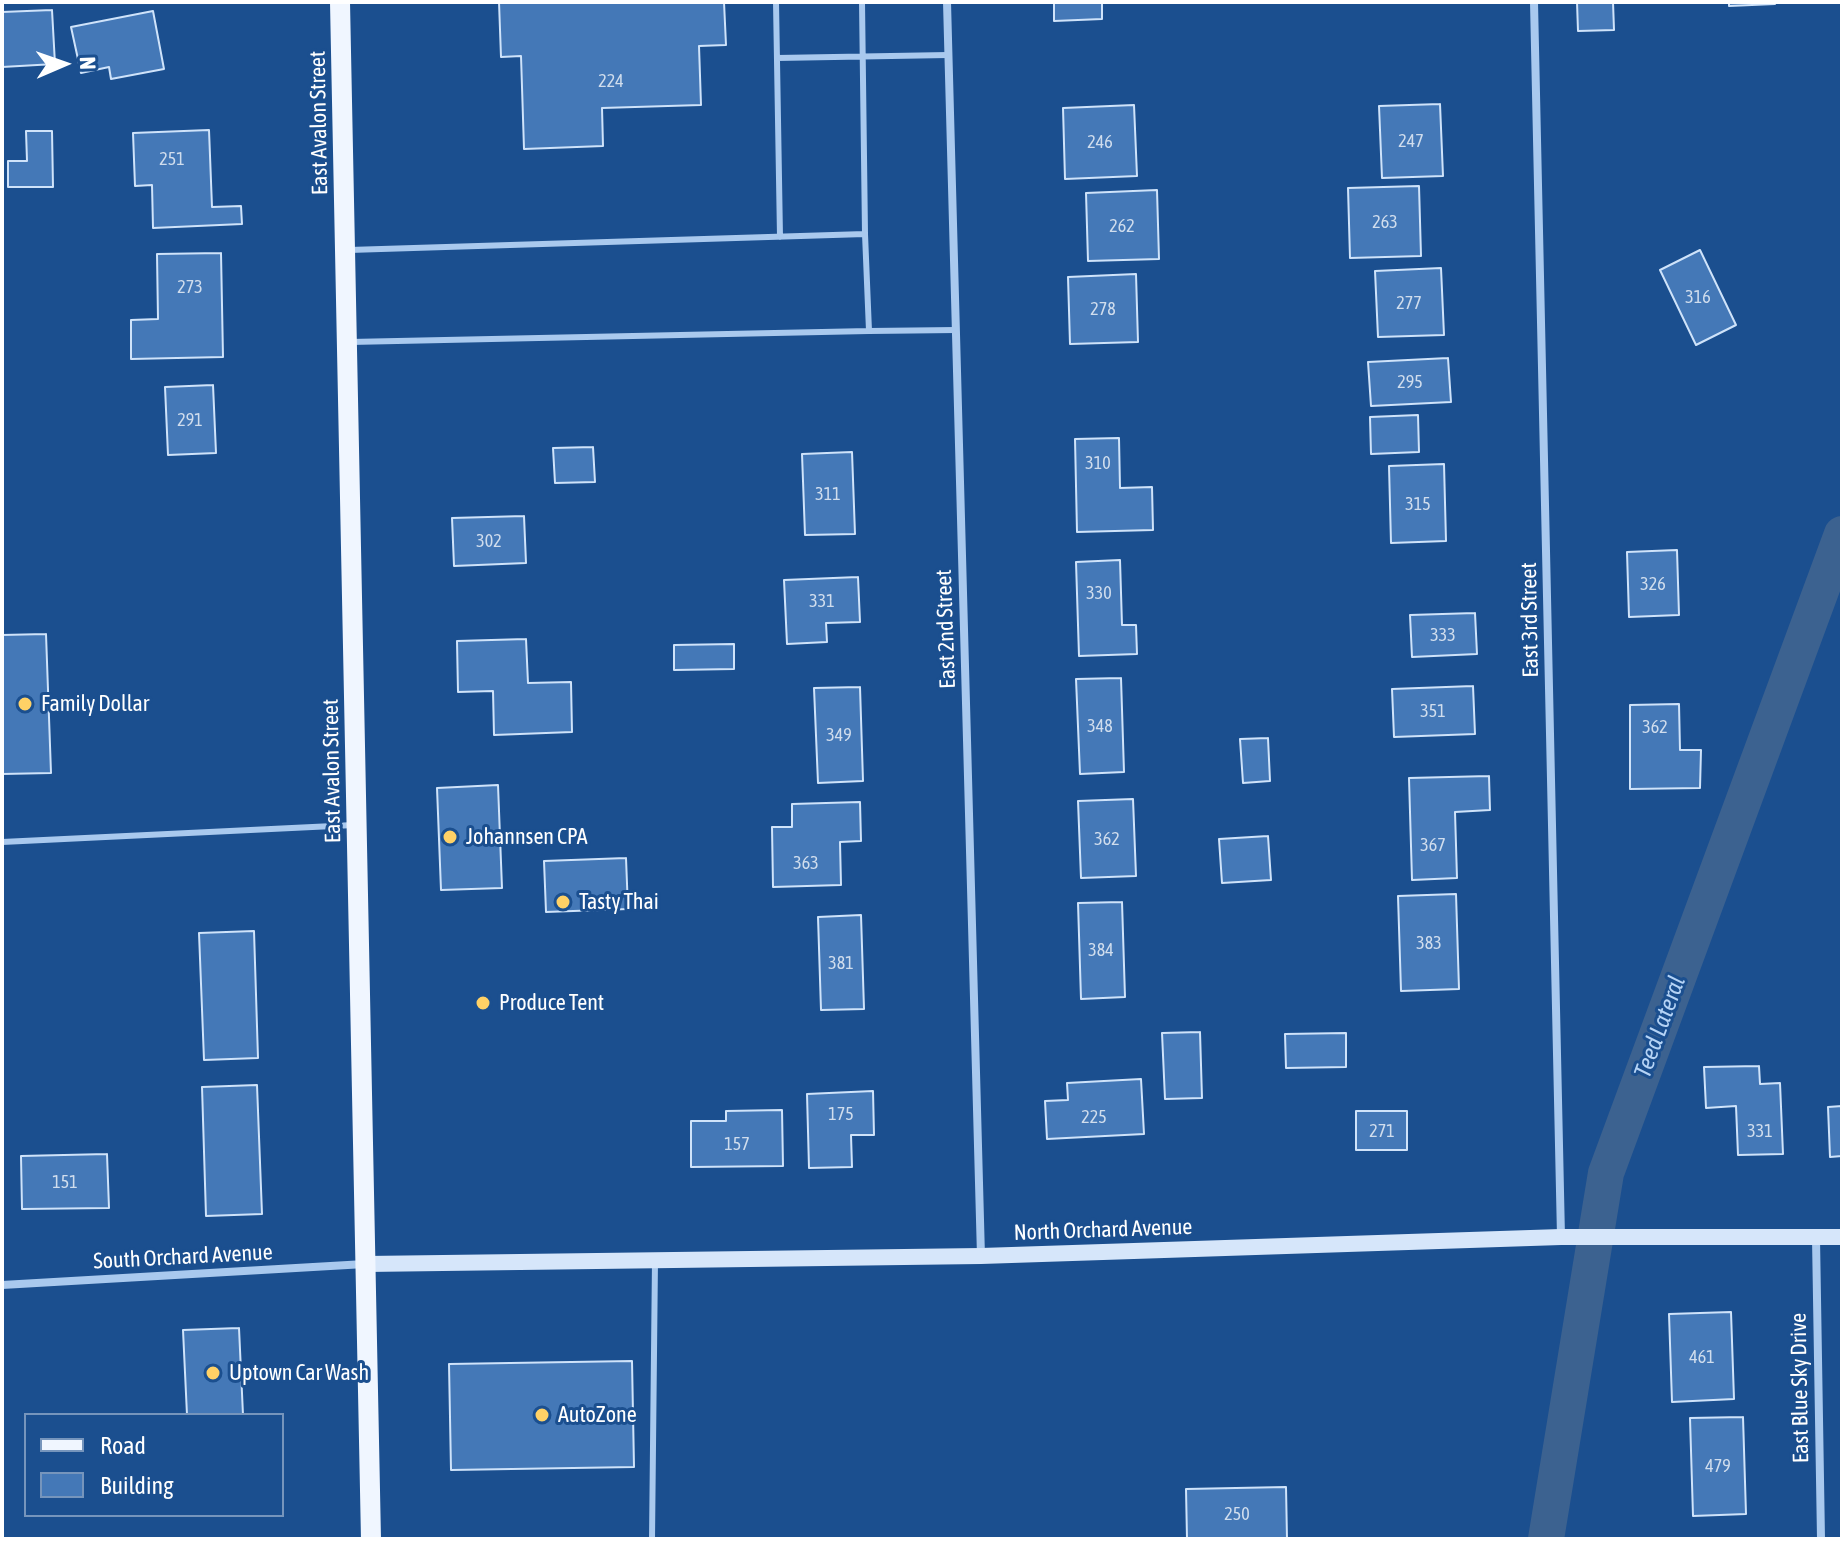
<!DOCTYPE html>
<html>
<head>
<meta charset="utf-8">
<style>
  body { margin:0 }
  #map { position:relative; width:1844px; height:1541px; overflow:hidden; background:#1b4f8f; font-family:"Asap Condensed",sans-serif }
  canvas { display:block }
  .frame { position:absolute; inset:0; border:4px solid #fff; pointer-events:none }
  .legend { position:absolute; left:24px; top:1413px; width:260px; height:104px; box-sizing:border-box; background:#1b4f8f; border:2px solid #7695bc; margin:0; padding:10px 14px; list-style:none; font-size:24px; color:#fff }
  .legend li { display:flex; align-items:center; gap:16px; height:40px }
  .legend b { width:40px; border:2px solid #7695bc }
  .north { position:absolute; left:24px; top:24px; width:80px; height:80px; -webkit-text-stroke:6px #1b4f8f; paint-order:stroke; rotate:88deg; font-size:22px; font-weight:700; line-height:32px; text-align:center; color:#fff }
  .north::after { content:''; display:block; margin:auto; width:28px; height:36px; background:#fff; clip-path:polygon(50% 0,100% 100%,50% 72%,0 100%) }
</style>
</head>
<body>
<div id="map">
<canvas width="1844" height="1541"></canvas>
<div class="frame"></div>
<ul class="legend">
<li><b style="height:10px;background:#f0f6ff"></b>Road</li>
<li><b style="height:22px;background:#4478b7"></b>Building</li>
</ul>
<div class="north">N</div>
</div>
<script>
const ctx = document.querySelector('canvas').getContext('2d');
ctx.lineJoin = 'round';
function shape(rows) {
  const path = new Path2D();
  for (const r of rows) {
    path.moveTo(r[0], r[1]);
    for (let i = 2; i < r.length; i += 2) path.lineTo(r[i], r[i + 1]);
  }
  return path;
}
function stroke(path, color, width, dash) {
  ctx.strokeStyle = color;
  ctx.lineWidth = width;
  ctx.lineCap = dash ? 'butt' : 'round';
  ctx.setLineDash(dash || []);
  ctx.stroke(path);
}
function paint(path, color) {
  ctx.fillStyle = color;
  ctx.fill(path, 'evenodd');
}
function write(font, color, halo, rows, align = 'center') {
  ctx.font = font + ' "Asap Condensed",sans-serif';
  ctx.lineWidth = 6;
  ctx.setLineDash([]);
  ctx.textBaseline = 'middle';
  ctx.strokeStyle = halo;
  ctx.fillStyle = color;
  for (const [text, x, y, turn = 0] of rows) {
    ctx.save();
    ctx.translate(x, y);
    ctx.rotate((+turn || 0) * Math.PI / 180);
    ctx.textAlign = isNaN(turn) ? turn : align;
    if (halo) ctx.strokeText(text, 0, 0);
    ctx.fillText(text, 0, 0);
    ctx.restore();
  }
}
stroke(shape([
  [1546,1539,1606,1173,1842,534]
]), '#3c6290', 36);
const building = shape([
  [499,2,724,2,726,45,699,46,701,105,602,108,603,146,524,149,521,56,501,57,499,2],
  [1054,2,1102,2,1102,19,1054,21,1054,2],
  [1577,2,1613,2,1614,30,1578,31,1577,2],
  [1729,2,1775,2,1775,4,1729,6,1729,2],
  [52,10,55,64,2,67,2,12,52,10],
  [153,11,164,69,111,79,109,67,81,73,71,27,153,11],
  [1440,104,1443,176,1382,178,1379,106,1440,104],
  [1134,105,1137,176,1065,179,1063,108,1134,105],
  [209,130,212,207,241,206,242,224,153,228,152,185,135,186,133,133,209,130],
  [26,131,52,131,53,187,8,187,8,161,27,161,26,131],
  [1419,186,1421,256,1350,258,1348,188,1419,186],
  [1157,190,1159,259,1088,261,1086,193,1157,190],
  [1700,250,1736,325,1696,345,1660,270,1700,250],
  [221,253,223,357,131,359,131,320,158,319,157,254,221,253],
  [1441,268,1444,335,1378,337,1375,271,1441,268],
  [1136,274,1138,342,1070,344,1068,277,1136,274],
  [1448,358,1451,402,1371,406,1368,362,1448,358],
  [213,385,216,453,168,455,165,387,213,385],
  [1418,415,1419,452,1371,454,1370,417,1418,415],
  [1119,438,1120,488,1152,487,1153,530,1077,532,1075,439,1119,438],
  [593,447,595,482,555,483,553,448,593,447],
  [852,452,855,534,805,535,802,454,852,452],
  [1444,464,1446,541,1391,543,1389,466,1444,464],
  [524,516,526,563,454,566,452,518,524,516],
  [1677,550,1679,615,1629,617,1627,552,1677,550],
  [1120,560,1122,625,1136,625,1137,654,1079,656,1076,562,1120,560],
  [858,577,860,622,826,623,827,642,787,644,784,580,858,577],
  [1475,613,1477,654,1412,657,1410,615,1475,613],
  [46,634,51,773,2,774,2,635,46,634],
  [526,639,528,683,571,682,572,732,494,735,493,691,458,692,457,641,526,639],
  [734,644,734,669,674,670,674,645,734,644],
  [1121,678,1124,772,1080,774,1076,679,1121,678],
  [1473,686,1475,734,1394,737,1392,689,1473,686],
  [860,687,863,781,818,783,814,688,860,687],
  [1679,704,1680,750,1701,750,1700,788,1630,789,1630,705,1679,704],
  [1268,738,1270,781,1243,783,1240,739,1268,738],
  [1489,776,1490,810,1455,812,1457,878,1412,880,1409,778,1489,776],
  [498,785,502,888,441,890,437,788,498,785],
  [1133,799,1136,876,1081,878,1078,801,1133,799],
  [860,802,861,841,840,842,841,885,773,887,772,827,792,827,792,804,860,802],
  [1268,836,1271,880,1222,883,1219,839,1268,836],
  [626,858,628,909,546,912,544,861,626,858],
  [1456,894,1459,989,1401,991,1398,896,1456,894],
  [1122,902,1125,997,1081,999,1078,903,1122,902],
  [861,915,864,1009,821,1010,818,917,861,915],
  [254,931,258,1058,204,1060,199,933,254,931],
  [1200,1032,1202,1098,1165,1099,1162,1033,1200,1032],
  [1346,1033,1346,1067,1286,1068,1285,1034,1346,1033],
  [1759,1066,1760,1084,1780,1083,1783,1154,1738,1155,1736,1106,1706,1108,1704,1067,1759,1066],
  [1141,1079,1144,1134,1047,1139,1045,1101,1068,1100,1067,1083,1141,1079],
  [257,1085,262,1214,206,1216,202,1087,257,1085],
  [873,1091,874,1135,851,1135,852,1167,809,1168,807,1094,873,1091],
  [1842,1106,1842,1156,1830,1157,1828,1107,1842,1106],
  [782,1110,783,1166,691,1167,691,1121,726,1121,726,1111,782,1110],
  [1356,1111,1407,1111,1407,1150,1356,1150,1356,1111],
  [107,1154,109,1208,22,1209,21,1156,107,1154],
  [1731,1312,1734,1399,1672,1402,1669,1314,1731,1312],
  [239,1328,243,1415,187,1415,183,1330,239,1328],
  [632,1361,634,1467,451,1470,449,1364,632,1361],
  [1743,1417,1746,1514,1693,1516,1690,1418,1743,1417],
  [1286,1487,1287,1539,1187,1539,1186,1489,1286,1487]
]);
paint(building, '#4478b7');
stroke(building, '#cfe3fa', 2);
stroke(shape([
  [776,2,780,237],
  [777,58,948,55],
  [349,250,865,234,862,2],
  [869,331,956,330],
  [350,342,869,331,865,234],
  [2,842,354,825],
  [652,1539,655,1260]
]), '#a9c9ee', 6);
stroke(shape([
  [947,2,981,1256],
  [1534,2,1561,1236],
  [1816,1238,1821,1539],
  [2,1285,365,1264]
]), '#a9c9ee', 8);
stroke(shape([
  [366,1264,981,1256,1561,1237,1842,1237]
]), '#d6e6fa', 16);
stroke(shape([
  [340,2,371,1539]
]), '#f0f6ff', 20);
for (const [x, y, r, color] of [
  [25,704,8,"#ffd166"],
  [450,837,8,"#ffd166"],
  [563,902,8,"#ffd166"],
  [483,1003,8,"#ffd166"],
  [213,1373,8,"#ffd166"],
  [542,1415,8,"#ffd166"]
]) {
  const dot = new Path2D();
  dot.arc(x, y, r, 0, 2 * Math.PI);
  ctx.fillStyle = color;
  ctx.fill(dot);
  stroke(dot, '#1b4f8f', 3);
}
write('18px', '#d0dded', null, [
  ["224",611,81],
  ["247",1411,141],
  ["246",1100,142],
  ["251",172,159],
  ["263",1385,222],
  ["262",1122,226],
  ["273",190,287],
  ["316",1698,297],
  ["277",1409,303],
  ["278",1103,309],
  ["295",1410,382],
  ["291",190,420],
  ["310",1098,463],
  ["311",828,494],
  ["315",1418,504],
  ["302",489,541],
  ["326",1653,584],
  ["330",1099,593],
  ["331",822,601],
  ["333",1443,635],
  ["351",1433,711],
  ["348",1100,726],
  ["362",1655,727],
  ["349",839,735],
  ["362",1107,839],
  ["367",1433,845],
  ["363",806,863],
  ["383",1429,943],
  ["384",1101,950],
  ["381",841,963],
  ["175",841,1114],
  ["225",1094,1117],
  ["271",1382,1131],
  ["331",1760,1131],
  ["157",737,1144],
  ["151",65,1182],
  ["461",1702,1357],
  ["479",1718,1466],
  ["250",1237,1514]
]);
write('22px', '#fff', '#1b4f8f', [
  ["East Avalon Street",319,123,-91],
  ["East 3rd Street",1530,620,-91],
  ["East 2nd Street",946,629,-92],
  ["East Avalon Street",332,771,-91],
  ["North Orchard Avenue",1103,1230,-2],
  ["South Orchard Avenue",183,1257,-3],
  ["East Blue Sky Drive",1800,1388,-91]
]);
write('22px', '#fff', '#1b4f8f', [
  ["Family Dollar",41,704],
  ["Johannsen CPA",466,837],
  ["Tasty Thai",579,902],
  ["Produce Tent",499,1003],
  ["Uptown Car Wash",229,1373],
  ["AutoZone",558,1415]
], 'left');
write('italic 24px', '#b5d3f5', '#1b4f8f', [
  ["Teed Lateral",1660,1027,-70]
]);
</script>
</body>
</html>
